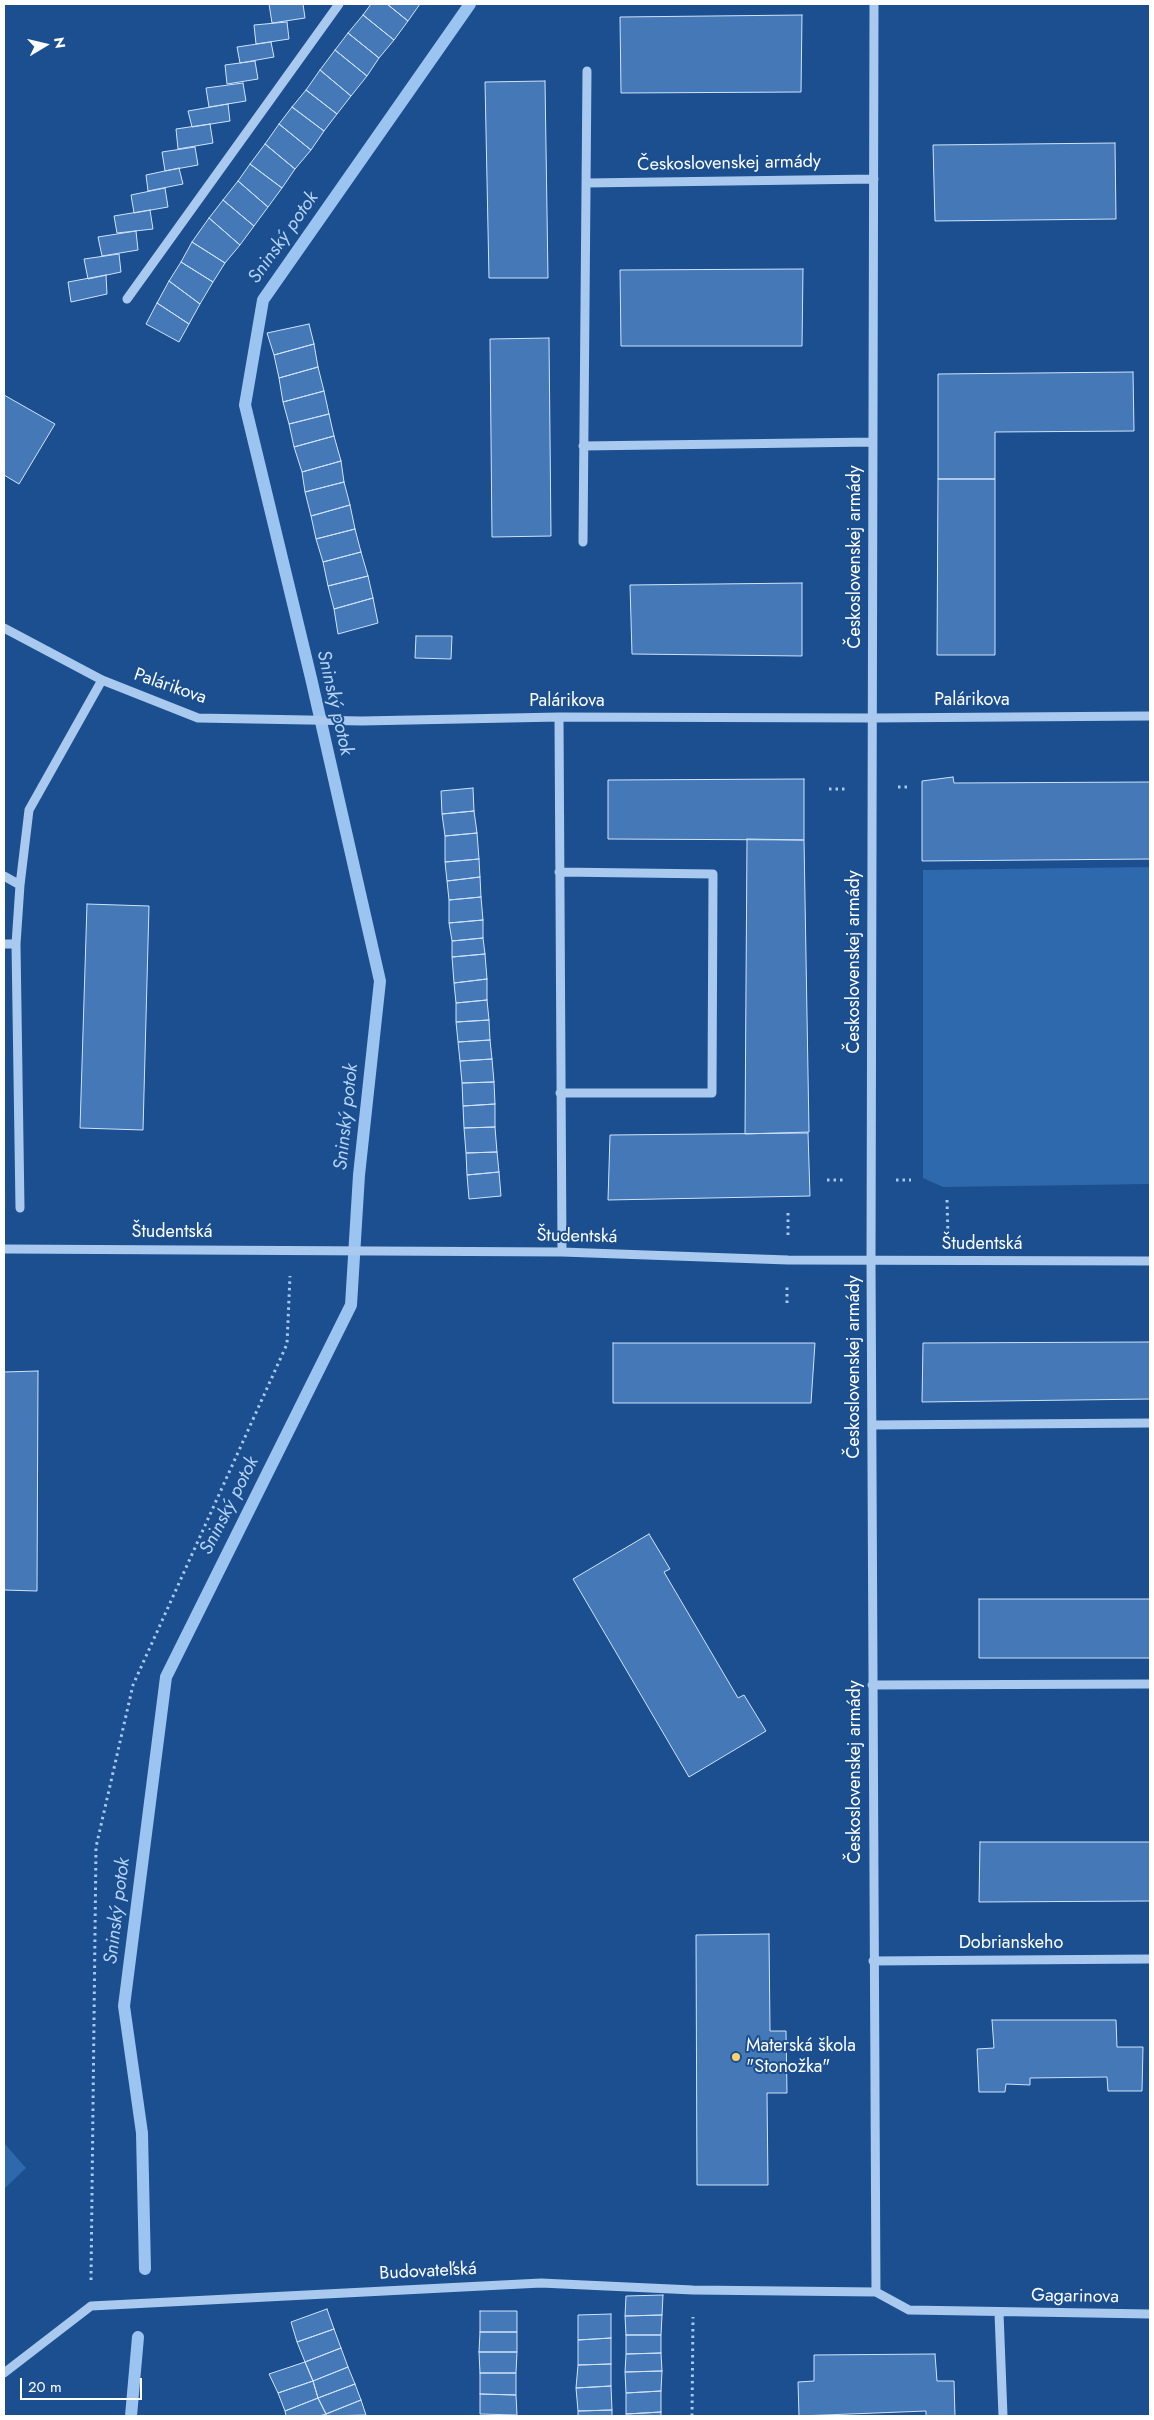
<!DOCTYPE html>
<html>
<head>
<meta charset="utf-8">
<style>
  body { margin:0 }
  #map { position:relative; width:1154px; height:2420px; overflow:hidden; background:#1b4f8f; font-family:Jost,sans-serif }
  canvas { display:block }
  .frame { position:absolute; inset:0; border:5px solid #fff; pointer-events:none }
  .north { position:absolute; left:20px; top:20px; width:50px; height:50px; -webkit-text-stroke:4px #1b4f8f; paint-order:stroke; rotate:81deg; font-size:14px; font-weight:700; line-height:20px; text-align:center; color:#fff }
  .north::after { content:''; display:block; margin:auto; width:18px; height:22px; background:#fff; clip-path:polygon(50% 0,100% 100%,50% 72%,0 100%) }
  .scale { position:absolute; left:20px; top:2378px; width:122px; height:22px; box-sizing:border-box; border:2px solid #fff; border-top:0; padding-left:6px; font-size:15px; line-height:18px; white-space:nowrap; color:#fff; -webkit-text-stroke:4px #1b4f8f; paint-order:stroke }
</style>
</head>
<body>
<div id="map">
<canvas width="1154" height="2420"></canvas>
<div class="frame"></div>
<div class="north">N</div>
<div class="scale">20 m</div>
</div>
<script>
const ctx = document.querySelector('canvas').getContext('2d');
ctx.lineJoin = 'round';
function paint(path, color) {
  ctx.fillStyle = color;
  ctx.fill(path, 'evenodd');
}
function shape(rows) {
  const path = new Path2D();
  for (const r of rows) {
    path.moveTo(r[0], r[1]);
    for (let i = 2; i < r.length; i += 2) path.lineTo(r[i], r[i + 1]);
  }
  return path;
}
function stroke(path, color, width, dash) {
  ctx.strokeStyle = color;
  ctx.lineWidth = width;
  ctx.lineCap = dash ? 'butt' : 'round';
  ctx.setLineDash(dash || []);
  ctx.stroke(path);
}
function write(font, color, halo, rows, align = 'center') {
  ctx.font = font + ' Jost,sans-serif';
  ctx.lineWidth = 4;
  ctx.setLineDash([]);
  ctx.textBaseline = 'middle';
  ctx.strokeStyle = halo;
  ctx.fillStyle = color;
  for (const [text, x, y, turn = 0] of rows) {
    ctx.save();
    ctx.translate(x, y);
    ctx.rotate((+turn || 0) * Math.PI / 180);
    ctx.textAlign = isNaN(turn) ? turn : align;
    if (halo) ctx.strokeText(text, 0, 0);
    ctx.fillText(text, 0, 0);
    ctx.restore();
  }
}
paint(shape([
  [1150,867,1150,1184,943,1187,923,1178,923,870],
  [4,2143,26,2168,4,2189]
]), '#2e69ad');
stroke(shape([
  [145,2269,142,2133,124,2006,166,1677,351,1305,359,1175,380,981,311,678,245,405,263,300,470,4],
  [131,2416,138,2337]
]), '#9cc4f0', 12);
const building = shape([
  [269,4,303,4,305,18,272,23,269,4],
  [371,4,387,4,408,21,394,40,363,15,371,4],
  [387,4,420,4,408,21,387,4],
  [363,15,394,40,379,58,348,33,363,15],
  [802,15,801,92,621,93,620,17,802,15],
  [287,22,289,39,256,44,254,25,287,22],
  [348,33,379,58,367,76,335,50,348,33],
  [271,42,274,57,240,63,237,47,271,42],
  [335,50,367,76,351,96,320,70,335,50],
  [255,61,258,79,227,84,225,65,255,61],
  [320,70,351,96,337,114,306,90,320,70],
  [545,81,548,278,489,278,485,82,545,81],
  [243,83,246,101,209,107,206,88,243,83],
  [306,90,337,114,324,131,292,107,306,90],
  [228,104,230,121,192,127,188,111,228,104],
  [292,107,324,131,311,150,279,124,292,107],
  [210,124,213,143,178,149,176,129,210,124],
  [279,124,311,150,295,169,265,144,279,124],
  [1115,143,1116,219,935,221,933,145,1115,143],
  [265,144,295,169,282,188,250,164,265,144],
  [195,147,198,165,165,171,162,152,195,147],
  [250,164,282,188,268,207,238,181,250,164],
  [179,168,183,184,148,191,146,175,179,168],
  [238,181,268,207,254,226,223,200,238,181],
  [165,188,168,207,134,213,131,195,165,188],
  [223,200,254,226,240,245,209,218,223,200],
  [150,210,153,229,117,233,114,216,150,210],
  [209,218,240,245,225,263,192,242,209,218],
  [136,231,138,250,102,256,98,237,136,231],
  [192,242,225,263,213,282,181,262,192,242],
  [119,254,121,272,88,279,84,259,119,254],
  [181,262,213,282,200,304,169,281,181,262],
  [803,269,802,346,621,346,620,270,803,269],
  [106,275,107,294,71,302,68,282,106,275],
  [169,281,200,304,189,324,157,303,169,281],
  [157,303,189,324,179,342,146,324,157,303],
  [309,324,314,344,274,355,267,333,309,324],
  [549,338,551,536,492,537,490,339,549,338],
  [314,344,318,367,279,378,274,355,314,344],
  [318,367,324,391,283,402,279,378,318,367],
  [1133,372,1134,431,995,432,995,479,938,479,938,374,1133,372],
  [324,391,329,414,289,424,283,402,324,391],
  [4,395,55,424,19,484,4,475,4,395],
  [329,414,334,436,294,447,289,424,329,414],
  [334,436,341,461,302,472,294,447,334,436],
  [341,461,344,482,305,492,302,472,341,461],
  [938,479,995,479,995,655,937,655,938,479],
  [344,482,350,505,311,516,305,492,344,482],
  [350,505,355,529,316,539,311,516,350,505],
  [355,529,361,552,323,562,316,539,355,529],
  [361,552,368,576,328,586,323,562,361,552],
  [368,576,373,598,334,609,328,586,368,576],
  [802,583,802,656,632,654,630,585,802,583],
  [373,598,378,623,338,634,334,609,373,598],
  [416,636,452,636,451,659,415,658,416,636],
  [953,777,954,783,1150,782,1150,859,922,861,922,781,953,777],
  [804,779,804,840,608,839,608,780,804,779],
  [473,788,474,811,442,814,441,791,473,788],
  [474,811,477,833,445,836,442,814,474,811],
  [477,833,479,859,445,862,445,836,477,833],
  [747,839,804,840,809,1132,745,1134,747,839],
  [479,859,480,877,447,881,445,862,479,859],
  [480,877,481,897,449,900,447,881,480,877],
  [481,897,483,920,449,923,449,900,481,897],
  [87,904,149,906,143,1130,80,1128,87,904],
  [483,920,483,938,452,941,449,923,483,920],
  [483,938,485,954,452,957,452,941,483,938],
  [485,954,487,979,454,983,452,957,485,954],
  [487,979,487,1000,456,1003,454,983,487,979],
  [487,1000,489,1020,456,1022,456,1003,487,1000],
  [489,1020,490,1040,458,1042,456,1022,489,1020],
  [490,1040,492,1059,460,1061,458,1042,490,1040],
  [492,1059,494,1082,462,1083,460,1061,492,1059],
  [494,1082,495,1104,463,1106,462,1083,494,1082],
  [495,1104,495,1127,464,1128,463,1106,495,1104],
  [495,1127,497,1152,466,1153,464,1128,495,1127],
  [808,1133,810,1196,608,1200,610,1135,808,1133],
  [497,1152,499,1172,467,1175,466,1153,497,1152],
  [499,1172,501,1196,469,1199,467,1175,499,1172],
  [1150,1342,1150,1399,922,1402,923,1343,1150,1342],
  [613,1343,815,1343,811,1403,613,1403,613,1343],
  [38,1371,37,1591,4,1590,4,1372,38,1371],
  [649,1534,670,1569,664,1572,738,1698,744,1695,766,1731,689,1777,573,1579,649,1534],
  [979,1599,1150,1599,1150,1658,979,1658,979,1599],
  [980,1842,1150,1842,1150,1901,979,1902,980,1842],
  [769,1934,770,2031,786,2031,787,2093,767,2093,768,2185,697,2185,696,1935,769,1934],
  [992,2020,1116,2020,1117,2047,1143,2047,1142,2091,1108,2091,1107,2077,1030,2078,1030,2085,1006,2084,1005,2092,979,2092,977,2049,994,2048,992,2020],
  [663,2295,662,2315,625,2316,626,2296,663,2295],
  [327,2309,334,2329,297,2342,291,2322,327,2309],
  [480,2311,517,2311,517,2332,480,2332,480,2311],
  [611,2314,611,2338,578,2340,578,2315,611,2314],
  [662,2315,661,2335,626,2335,625,2316,662,2315],
  [334,2329,341,2348,305,2362,297,2342,334,2329],
  [480,2332,517,2332,517,2352,479,2352,480,2332],
  [626,2335,661,2335,661,2353,626,2354,626,2335],
  [611,2338,611,2364,578,2365,578,2340,611,2338],
  [341,2348,348,2367,313,2381,305,2362,341,2348],
  [479,2352,517,2352,516,2373,480,2373,479,2352],
  [661,2353,662,2371,625,2372,626,2354,661,2353],
  [935,2354,937,2381,954,2381,955,2416,926,2416,926,2411,799,2416,798,2382,814,2381,814,2355,935,2354],
  [305,2362,313,2381,278,2393,269,2374,305,2362],
  [611,2364,611,2386,576,2388,578,2365,611,2364],
  [348,2367,355,2384,318,2398,313,2381,348,2367],
  [662,2371,661,2391,626,2393,625,2372,662,2371],
  [480,2373,516,2373,516,2395,480,2394,480,2373],
  [313,2381,318,2398,285,2411,278,2393,313,2381],
  [355,2384,361,2400,326,2414,318,2398,355,2384],
  [611,2386,612,2410,578,2411,576,2388,611,2386],
  [661,2391,661,2412,626,2414,626,2393,661,2391],
  [480,2394,516,2395,517,2415,480,2414,480,2394],
  [318,2398,326,2414,319,2416,286,2416,285,2411,318,2398],
  [361,2400,366,2415,327,2416,326,2414,361,2400],
  [612,2410,612,2416,578,2416,578,2411,612,2410],
  [661,2412,661,2416,626,2416,626,2414,661,2412]
]);
paint(building, '#4478b7');
stroke(building, '#cfe3fa', 1);
stroke(shape([
  [898,787,910,787],
  [829,789,846,789],
  [827,1180,845,1180],
  [896,1180,911,1180],
  [947,1200,948,1235],
  [788,1235,788,1213],
  [787,1303,787,1287],
  [91,2280,96,1847,133,1685,287,1344,290,1276],
  [692,2416,693,2317]
]), '#a9c9ee', 3, [2.5, 4]);
stroke(shape([
  [874,4,871,1260,876,2292],
  [586,183,874,179],
  [127,299,339,4],
  [583,446,873,442],
  [583,542,587,71],
  [4,628,102,680,198,718,362,721,559,717,872,718,1150,716],
  [559,717,562,1252],
  [559,872,713,874,712,1093,560,1093],
  [4,876,20,885,16,944,4,944],
  [20,885,29,810,102,680],
  [16,944,20,1208],
  [4,1249,562,1252,788,1260,1150,1261],
  [872,1425,1150,1423],
  [872,1685,1150,1684],
  [873,1961,1150,1959],
  [999,2313,1003,2416],
  [4,2373,91,2306,541,2283,693,2290,876,2292,909,2310,1150,2314]
]), '#a9c9ee', 9);
for (const [x, y, r, color] of [
  [736,2057,5,"#ffd166"]
]) {
  const dot = new Path2D();
  dot.arc(x, y, r, 0, 2 * Math.PI);
  ctx.fillStyle = color;
  ctx.fill(dot);
  stroke(dot, '#1b4f8f', 2);
}
write('18px', '#fff', '#1b4f8f', [
  ["Československej armády",729,164,-1],
  ["Československej armády",856,557,-90],
  ["Palárikova",170,687,19],
  ["Palárikova",972,701],
  ["Palárikova",567,702],
  ["Československej armády",855,962,-90],
  ["Študentská",172,1233],
  ["Študentská",577,1237,1],
  ["Študentská",982,1245],
  ["Československej armády",855,1367,-90],
  ["Československej armády",856,1772,-90],
  ["Dobrianskeho",1011,1944],
  ["Budovateľská",428,2272,-3],
  ["Gagarinova",1075,2297,1]
]);
write('18px', '#fff', '#1b4f8f', [
  ["Materská škola",746,2047],
  ["\"Stonožka\"",746,2068]
], 'left');
write('italic 19px', '#b5d3f5', '#1b4f8f', [
  ["Sninský potok",284,238,-55],
  ["Sninský potok",334,703,77],
  ["Sninský potok",347,1117,-84],
  ["Sninský potok",230,1506,-63],
  ["Sninský potok",118,1911,-83]
]);
</script>
</body>
</html>
